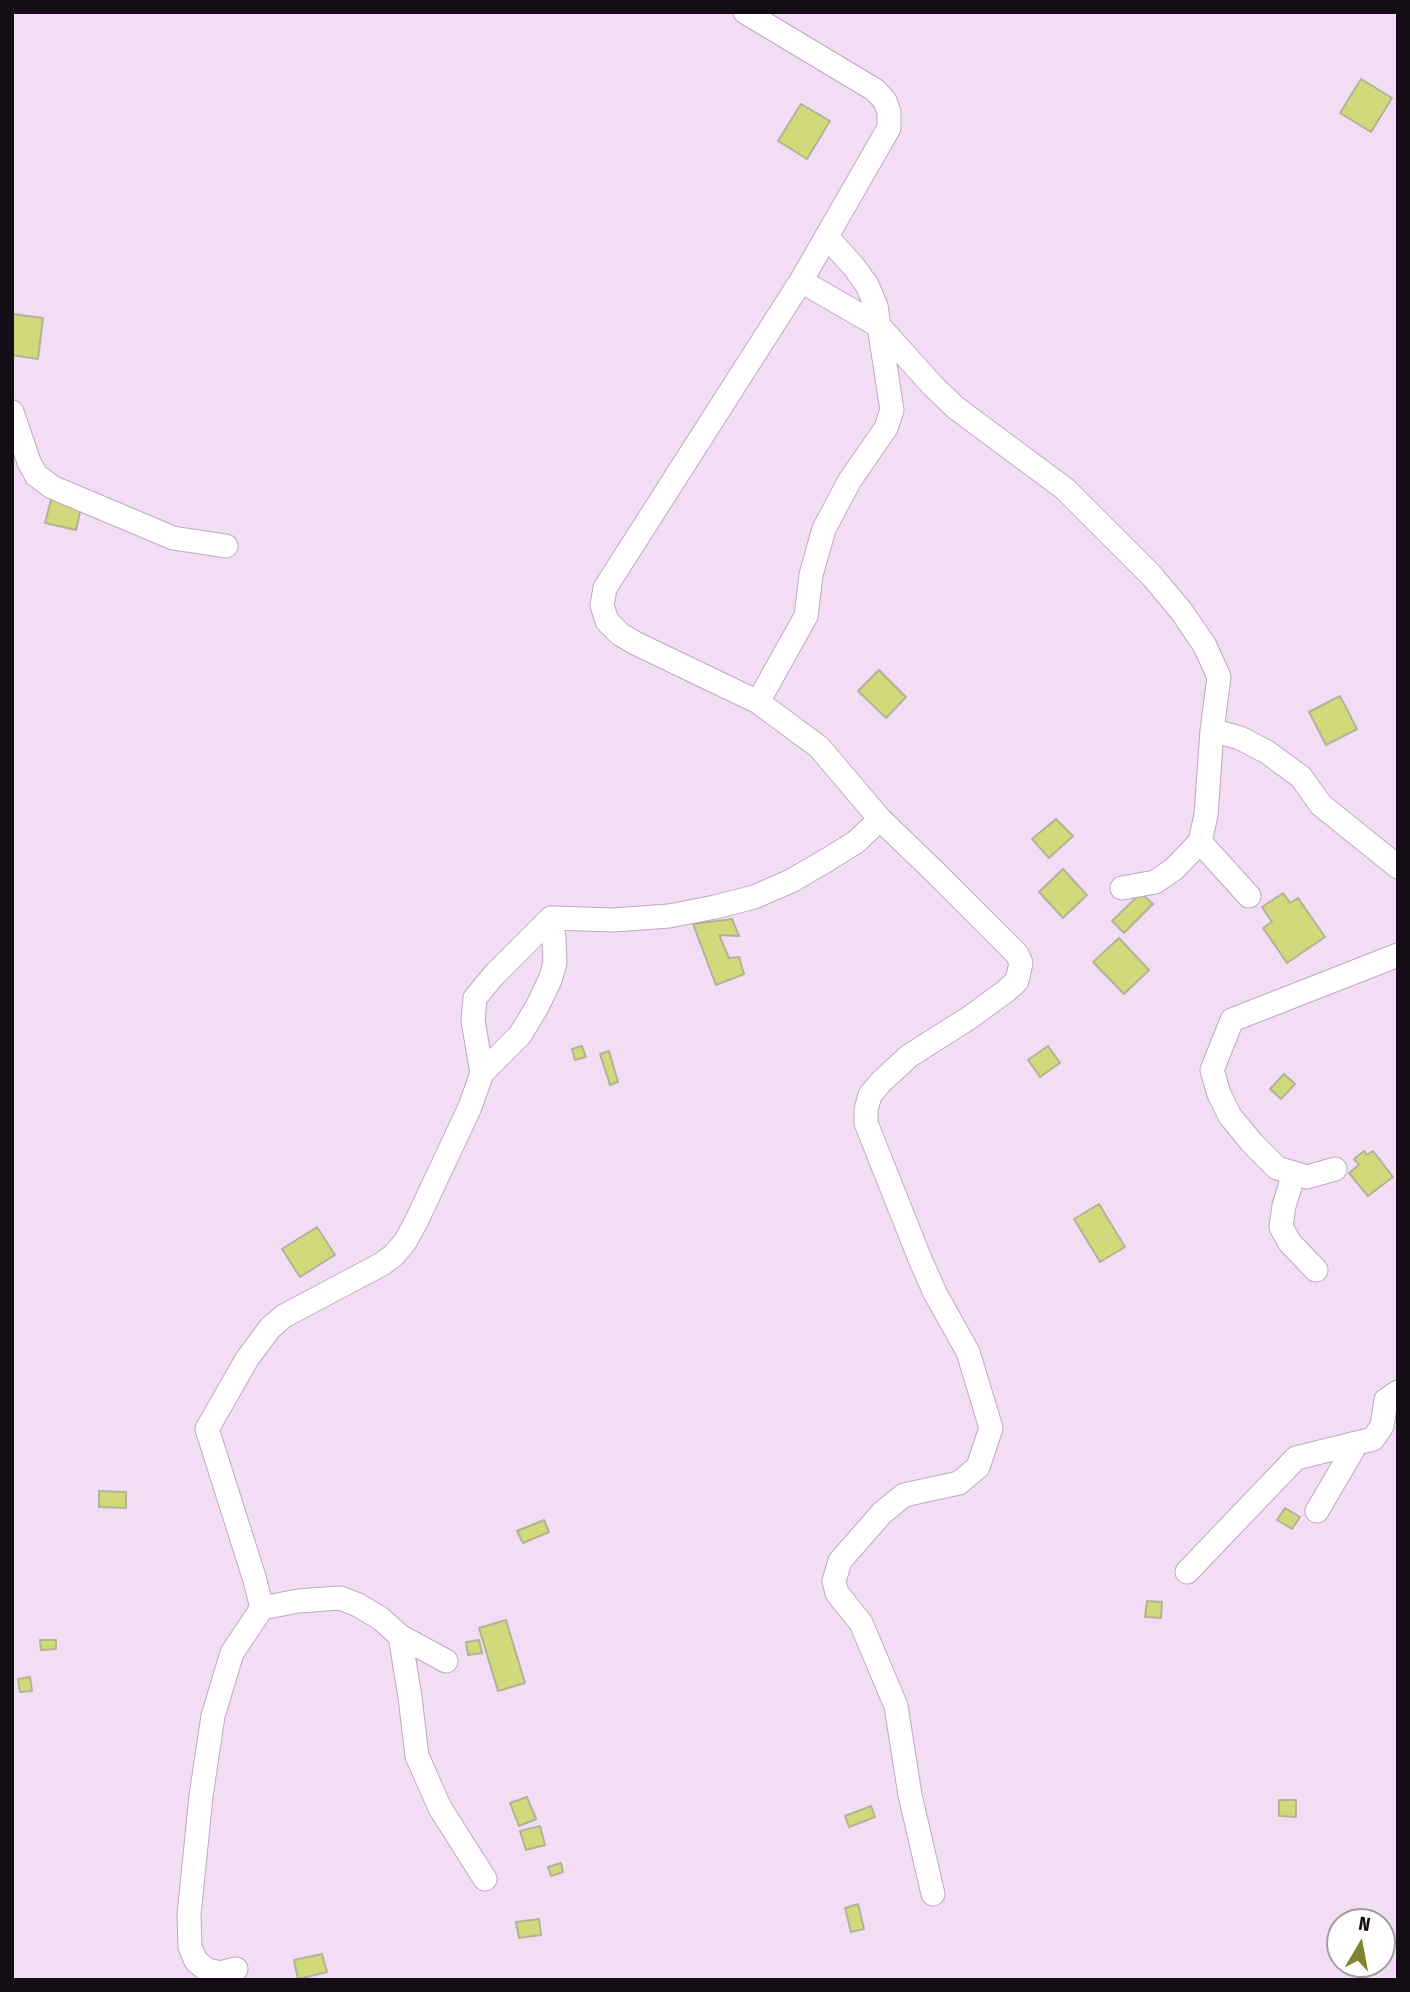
<!DOCTYPE html>
<html>
<head>
<meta charset="utf-8">
<style>
  body { margin:0 }
  #map { position:relative; width:1410px; height:1992px; overflow:hidden; background:#f3ddf5; font-family:"Fira Sans Condensed",sans-serif }
  canvas { display:block }
  .frame { position:absolute; inset:0; border:14px solid #150d15; pointer-events:none }
  .north { position:absolute; left:1326px; top:1908px; width:70px; height:70px; box-sizing:border-box; background:#fff; border:2px solid #a19ea1; border-radius:50%; rotate:10deg; font-size:19px; font-weight:700; line-height:28px; text-align:center; color:#150d15 }
  .north::after { content:''; display:block; margin:auto; width:24px; height:32px; background:#80842e; clip-path:polygon(50% 0,100% 100%,50% 72%,0 100%) }
</style>
</head>
<body>
<div id="map">
<canvas width="1410" height="1992"></canvas>
<div class="frame"></div>
<div class="north">N</div>
</div>
<script>
const ctx = document.querySelector('canvas').getContext('2d');
ctx.lineJoin = 'round';
function paint(path, color) {
  ctx.fillStyle = color;
  ctx.fill(path, 'evenodd');
}
function shape(rows) {
  const path = new Path2D();
  for (const r of rows) {
    path.moveTo(r[0], r[1]);
    for (let i = 2; i < r.length; i += 2) path.lineTo(r[i], r[i + 1]);
  }
  return path;
}
function stroke(path, color, width, dash) {
  ctx.strokeStyle = color;
  ctx.lineWidth = width;
  ctx.lineCap = dash ? 'butt' : 'round';
  ctx.setLineDash(dash || []);
  ctx.stroke(path);
}
const building = shape([
  [1361,79,1392,98,1371,132,1340,113,1361,79],
  [801,104,830,121,807,159,778,141,801,104],
  [12,314,43,318,38,359,12,355,12,314],
  [52,496,82,503,76,530,45,523,52,496],
  [879,670,906,697,886,718,858,691,879,670],
  [1340,696,1357,729,1326,745,1309,712,1340,696],
  [1056,819,1073,836,1049,858,1032,839,1056,819],
  [1063,869,1087,895,1063,918,1039,892,1063,869],
  [1141,893,1153,904,1124,933,1112,921,1141,893],
  [1283,893,1290,903,1298,898,1325,937,1287,963,1263,928,1272,922,1262,907,1283,893],
  [732,919,739,936,719,935,729,958,739,957,744,974,716,985,693,924,732,919],
  [1119,938,1149,970,1124,994,1093,962,1119,938],
  [582,1046,586,1057,575,1060,572,1049,582,1046],
  [1048,1046,1060,1063,1040,1077,1028,1060,1048,1046],
  [609,1051,618,1082,610,1085,600,1054,609,1051],
  [1284,1074,1295,1084,1281,1099,1270,1089,1284,1074],
  [1364,1151,1367,1155,1373,1151,1393,1177,1368,1196,1349,1173,1359,1165,1354,1159,1364,1151],
  [1099,1204,1125,1247,1100,1262,1074,1219,1099,1204],
  [317,1227,335,1255,300,1277,282,1249,317,1227],
  [99,1491,126,1492,126,1508,99,1507,99,1491],
  [1285,1508,1300,1517,1292,1529,1277,1520,1285,1508],
  [544,1520,549,1532,523,1543,517,1531,544,1520],
  [1147,1601,1162,1602,1161,1618,1145,1617,1147,1601],
  [506,1620,525,1683,498,1691,479,1628,506,1620],
  [40,1640,56,1640,56,1649,41,1650,40,1640],
  [479,1640,482,1653,468,1655,466,1642,479,1640],
  [30,1677,32,1691,20,1692,18,1679,30,1677],
  [527,1797,536,1819,519,1826,510,1803,527,1797],
  [1279,1800,1296,1800,1296,1817,1279,1816,1279,1800],
  [871,1806,875,1817,849,1827,845,1816,871,1806],
  [540,1826,545,1845,526,1850,520,1831,540,1826],
  [561,1863,563,1872,551,1876,548,1867,561,1863],
  [858,1904,864,1929,851,1932,845,1908,858,1904],
  [539,1919,541,1935,519,1938,516,1922,539,1919],
  [322,1954,327,1972,298,1979,294,1960,322,1954]
]);
paint(building, '#d3d87a');
stroke(building, '#b1b497', 2);
const minor = shape([
  [827,237,854,267,867,285,876,306,879,326,933,386,956,408,1065,489,1152,576,1182,612,1205,646,1219,677,1212,730,1206,815,1200,842,1249,896],
  [12,412,29,462,36,475,52,487,173,538,226,546],
  [758,702,635,643,620,634,607,621,602,605,605,588,801,281],
  [1212,730,1240,738,1267,752,1301,777,1321,805,1398,867],
  [880,819,938,875,1017,954,1021,963,1017,981,1006,991,969,1018,909,1056,881,1082,870,1095,866,1110,866,1123,920,1259,935,1293,968,1352,991,1428,978,1467,959,1483,904,1495,882,1513,840,1561,834,1581,837,1593,861,1623,896,1706,910,1795,933,1894],
  [1122,888,1155,882,1174,869,1200,842],
  [482,1073,520,1035,537,1007,550,980,555,963,554,939,551,918],
  [1335,1169,1307,1177,1277,1168,1252,1143,1230,1116,1219,1094,1212,1070,1232,1020,1398,955],
  [1294,1173,1284,1206,1281,1227,1290,1243,1316,1270],
  [1317,1511,1357,1443],
  [1187,1572,1296,1458,1373,1439,1382,1426,1386,1400,1398,1392],
  [262,1608,298,1601,340,1598,358,1605,380,1618,400,1636,446,1661],
  [400,1636,410,1697,417,1756,440,1808,485,1879],
  [236,1969,220,1973,207,1970,196,1961,190,1947,189,1915,201,1796,213,1716,232,1653,262,1608,254,1577,207,1429,247,1359,270,1328,284,1316,382,1264,394,1255,405,1242,416,1222,470,1107,482,1073,473,1021,475,998,494,975,551,918,614,920,669,916,715,907,754,897,791,881,827,860,856,842,880,819,819,747,758,702,806,616,811,575,824,529,850,480,886,428,892,410,879,326,801,281,889,128,889,112,885,101,875,90,745,12]
]);
stroke(minor, '#bea9c0', 25);
stroke(minor, '#fff', 23);
</script>
</body>
</html>
